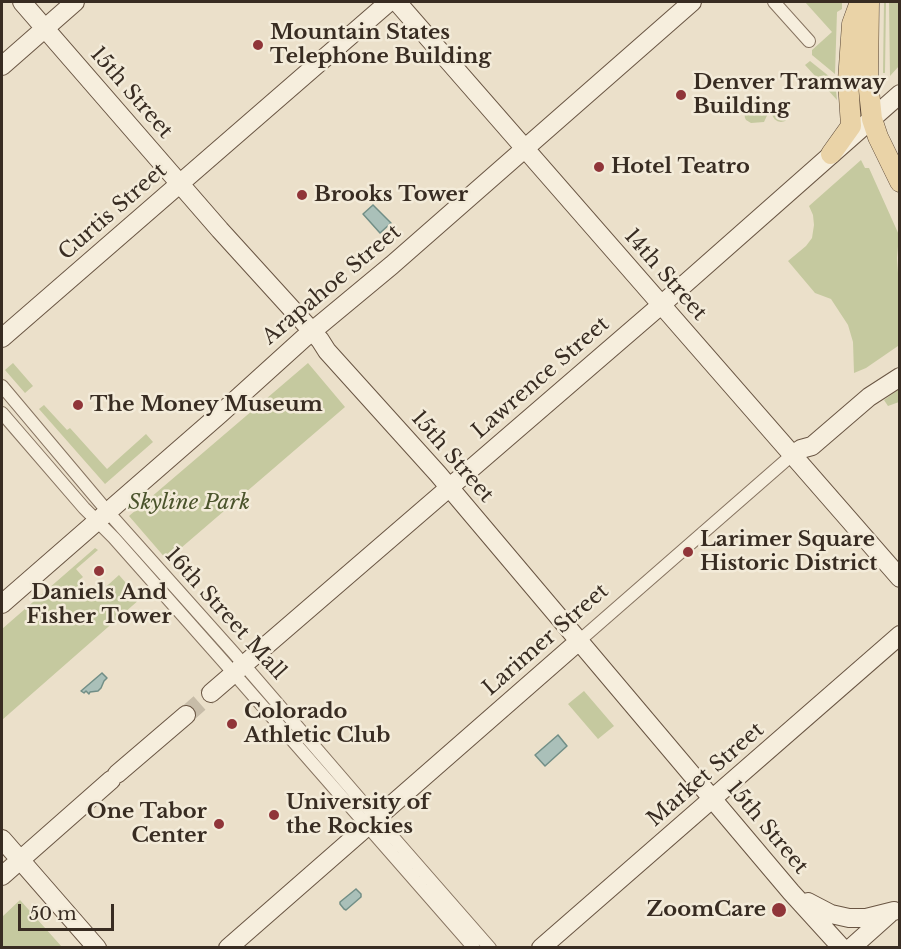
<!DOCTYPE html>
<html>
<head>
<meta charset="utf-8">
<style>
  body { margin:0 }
  #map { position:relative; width:901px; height:949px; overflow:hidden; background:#ebe0ca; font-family:"Libre Baskerville",serif }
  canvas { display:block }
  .frame { position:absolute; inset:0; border:3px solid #382c22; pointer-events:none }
  .scale { position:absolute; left:18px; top:904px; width:96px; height:27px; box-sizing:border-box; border:3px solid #382c22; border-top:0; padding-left:8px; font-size:18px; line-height:21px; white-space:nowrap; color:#382c22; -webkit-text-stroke:4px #f3ebd9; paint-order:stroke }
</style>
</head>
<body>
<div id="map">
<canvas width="901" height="949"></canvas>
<div class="frame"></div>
<div class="scale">50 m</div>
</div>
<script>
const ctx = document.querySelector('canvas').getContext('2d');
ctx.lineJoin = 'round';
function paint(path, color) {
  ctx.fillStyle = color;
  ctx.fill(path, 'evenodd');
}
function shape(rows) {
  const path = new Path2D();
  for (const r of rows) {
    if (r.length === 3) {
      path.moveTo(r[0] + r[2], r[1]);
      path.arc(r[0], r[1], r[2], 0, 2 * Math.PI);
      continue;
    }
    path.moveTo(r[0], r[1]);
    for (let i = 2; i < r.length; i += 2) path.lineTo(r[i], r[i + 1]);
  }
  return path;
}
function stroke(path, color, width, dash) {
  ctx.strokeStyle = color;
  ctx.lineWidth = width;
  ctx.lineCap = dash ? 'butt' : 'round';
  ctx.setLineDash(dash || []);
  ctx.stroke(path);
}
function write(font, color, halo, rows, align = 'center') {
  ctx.font = font + ' "Libre Baskerville",serif';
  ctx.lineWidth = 5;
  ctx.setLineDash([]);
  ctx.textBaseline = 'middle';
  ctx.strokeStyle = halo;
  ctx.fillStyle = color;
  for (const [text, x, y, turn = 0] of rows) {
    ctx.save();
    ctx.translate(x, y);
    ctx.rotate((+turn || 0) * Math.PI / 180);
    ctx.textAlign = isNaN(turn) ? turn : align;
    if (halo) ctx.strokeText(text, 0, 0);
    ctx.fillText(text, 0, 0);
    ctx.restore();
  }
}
paint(shape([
  [805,2,842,2,842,9,837,12,835,74,812,55,812,50,832,32],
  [884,2,886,2,885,73,883,73],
  [889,2,900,2,899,66,890,76],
  [810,61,835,81,837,100,805,65],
  [781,113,9],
  [751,105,771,107,764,122,751,123,746,120,745,118,744,111,746,109],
  [861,160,865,168,869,168,899,235,897,258,900,304,900,344,898,346,866,368,854,373,853,342,848,325,831,299,815,293,788,261,806,246,812,238,814,225,813,215,809,206],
  [13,363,33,386,25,393,5,370],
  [308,363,345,407,167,560,129,516],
  [899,389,899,402,888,406,884,400],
  [44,405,67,430,70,428,107,469,146,434,153,442,105,484,39,409],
  [95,548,98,550,76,569,83,577,78,581,87,591,92,587,98,594,119,575,140,599,2,720,2,629],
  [584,691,614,726,598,739,568,704],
  [20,900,62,947,2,947,2,917]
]), '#c5c99f');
const water = shape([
  [373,205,391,223,380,233,363,214,373,205],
  [102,673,107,678,104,681,101,688,98,691,90,692,89,694,86,691,84,693,81,691,102,673],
  [558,735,567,746,545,766,535,755,558,735],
  [356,889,361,894,361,897,346,910,344,909,340,904,340,902,356,889]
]);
paint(water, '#aac0b9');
stroke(water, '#718e86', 1.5);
stroke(shape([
  [186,715,211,693]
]), '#c7bca8', 18, [18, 9]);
const street = shape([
  [774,2,809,41],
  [2,386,108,512,233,652,365,805,490,948],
  [2,413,84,508,114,538,223,661,474,948],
  [579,641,792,455]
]);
const secondary = shape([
  [22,2,220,230,320,340,327,351,438,474,791,892,842,948],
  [397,2,900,578],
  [2,66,75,2],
  [2,338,389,2],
  [792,455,801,449,812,446,869,397,900,377],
  [2,604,220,414,304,338,392,265,692,2],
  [211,693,661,305,900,94],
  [117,774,186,715],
  [2,839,97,948],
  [2,876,111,780],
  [808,902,831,914,849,918,866,918,894,911],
  [228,948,579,641],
  [541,948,900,635],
  [851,948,889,914]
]);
const primary = shape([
  [869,2,868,81,872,119,878,137,900,182],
  [831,154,851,126,848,81,852,24,860,2]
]);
stroke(street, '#867360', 14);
stroke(secondary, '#695543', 20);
stroke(primary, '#554233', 21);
stroke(street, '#f6eedd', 12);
stroke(secondary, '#f6eedd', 18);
stroke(primary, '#ead3a7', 20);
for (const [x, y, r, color] of [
  [258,45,6,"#903539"],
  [681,95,6,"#903539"],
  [599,167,6,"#903539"],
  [302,195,6,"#903539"],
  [78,405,6,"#903539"],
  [688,552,6,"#903539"],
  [99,571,6,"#903539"],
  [232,724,6,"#903539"],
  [274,815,6,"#903539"],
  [219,824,6,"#903539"],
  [779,910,8,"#903539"]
]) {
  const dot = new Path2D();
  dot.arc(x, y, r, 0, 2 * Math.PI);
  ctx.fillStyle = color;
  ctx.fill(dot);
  stroke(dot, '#f3ebd9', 2);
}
write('bold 21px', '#382c22', '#f3ebd9', [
  ["Mountain States",270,33],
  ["Telephone Building",270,57],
  ["Denver Tramway",693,83],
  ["Building",693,107],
  ["Hotel Teatro",611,167],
  ["Brooks Tower",314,195],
  ["The Money Museum",90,405],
  ["Larimer Square",700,540],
  ["Historic District",700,564],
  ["Daniels And",99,593,"center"],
  ["Fisher Tower",99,617,"center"],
  ["Colorado",244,712],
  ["Athletic Club",244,736],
  ["University of",286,803],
  ["the Rockies",286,827],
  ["One Tabor",207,812,"right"],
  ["Center",207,836,"right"],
  ["ZoomCare",766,910,"right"]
], 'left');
write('21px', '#382c22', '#f3ebd9', [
  ["15th Street",131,93,49],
  ["Curtis Street",113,212,-41],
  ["14th Street",665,275,49],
  ["Arapahoe Street",332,285,-40],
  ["Lawrence Street",541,378,-41],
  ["15th Street",452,457,49],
  ["16th Street Mall",225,614,48],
  ["Larimer Street",546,640,-41],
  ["Market Street",706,775,-41],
  ["15th Street",767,828,50]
]);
write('italic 21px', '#4a532b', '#f3ebd9', [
  ["Skyline Park",189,503]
]);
</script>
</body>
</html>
